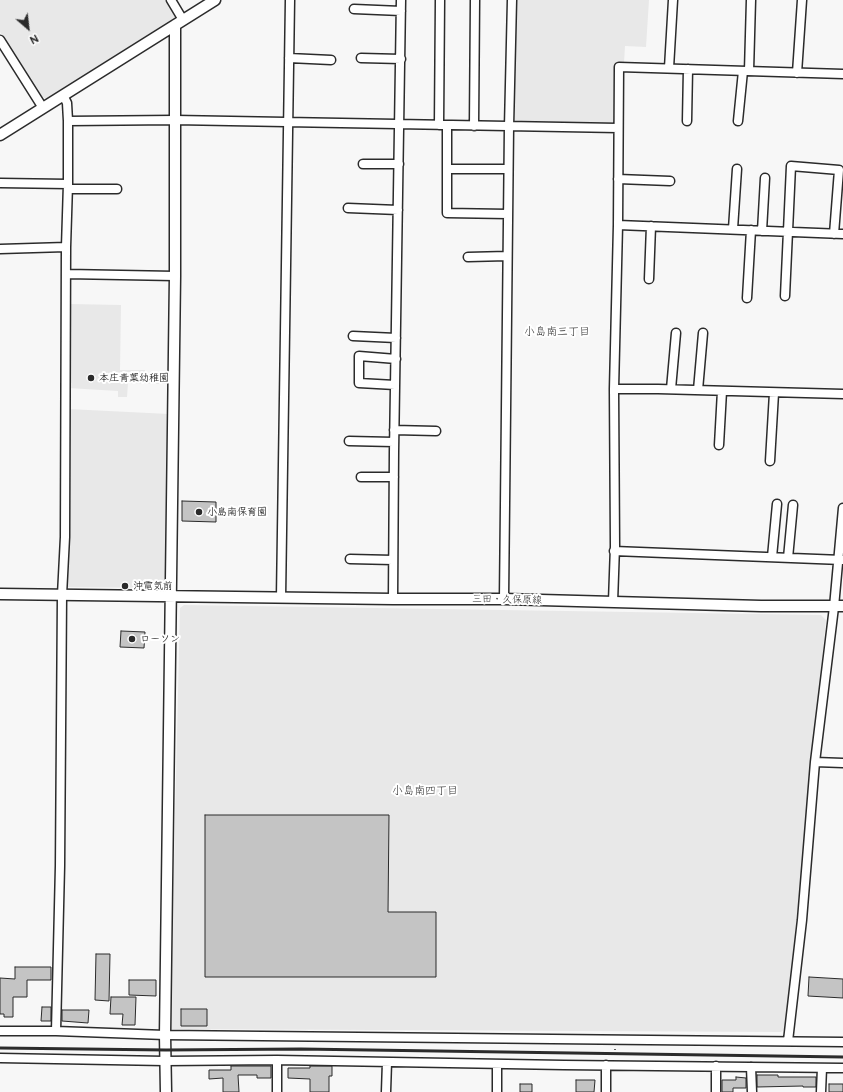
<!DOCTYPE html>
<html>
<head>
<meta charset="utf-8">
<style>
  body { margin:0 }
  #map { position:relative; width:843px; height:1092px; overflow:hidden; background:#f7f7f7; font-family:"Balsamiq Sans",sans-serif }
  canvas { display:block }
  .north { position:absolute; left:8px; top:8px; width:40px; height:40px; -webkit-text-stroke:3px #fff; paint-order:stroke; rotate:152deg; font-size:11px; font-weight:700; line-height:16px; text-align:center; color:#2b2b2b }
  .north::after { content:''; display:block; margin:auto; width:14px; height:18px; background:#2b2b2b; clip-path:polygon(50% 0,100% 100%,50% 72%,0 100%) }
</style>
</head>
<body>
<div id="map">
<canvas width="843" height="1092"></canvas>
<div class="north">N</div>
</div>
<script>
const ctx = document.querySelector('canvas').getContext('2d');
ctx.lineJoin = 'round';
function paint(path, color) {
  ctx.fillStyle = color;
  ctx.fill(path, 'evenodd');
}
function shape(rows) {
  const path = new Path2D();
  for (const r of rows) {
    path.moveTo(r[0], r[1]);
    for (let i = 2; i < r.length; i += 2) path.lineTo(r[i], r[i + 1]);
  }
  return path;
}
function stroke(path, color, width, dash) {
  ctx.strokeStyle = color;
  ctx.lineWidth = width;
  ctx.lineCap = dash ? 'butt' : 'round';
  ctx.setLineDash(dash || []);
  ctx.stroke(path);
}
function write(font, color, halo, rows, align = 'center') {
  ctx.font = font + ' "Balsamiq Sans","Klee One",sans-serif';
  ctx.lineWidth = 4;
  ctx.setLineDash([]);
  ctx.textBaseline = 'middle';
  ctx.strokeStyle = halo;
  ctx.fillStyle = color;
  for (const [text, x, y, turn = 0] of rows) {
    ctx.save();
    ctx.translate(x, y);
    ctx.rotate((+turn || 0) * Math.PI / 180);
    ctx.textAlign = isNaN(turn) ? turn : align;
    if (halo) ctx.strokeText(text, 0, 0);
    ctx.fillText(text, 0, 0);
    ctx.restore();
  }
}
paint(shape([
  [0,0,167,0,177,16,47,99,42,97,0,32],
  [515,0,649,0,646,47,625,46,624,63,616,63,615,125,516,123,515,121],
  [70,304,121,305,120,370,145,370,145,378,168,379,167,384,128,383,127,397,118,397,118,391,68,388],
  [68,409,169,414,165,588,67,587],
  [184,605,821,615,826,620,786,1028,781,1032,170,1029,180,608]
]), '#e8e8e8');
const building = shape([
  [182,501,216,502,216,522,182,521,182,501],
  [121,631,145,632,144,648,120,647,121,631],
  [205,815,389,815,388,912,436,912,436,977,205,977,205,815],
  [96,954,110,954,109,1001,95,1000,96,954],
  [15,967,51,967,51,980,27,980,27,997,13,997,13,1017,4,1017,4,1014,0,1014,0,978,15,979,15,967],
  [809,977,843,979,843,998,808,996,809,977],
  [129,980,156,980,156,996,129,995,129,980],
  [111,997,136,997,135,1025,122,1025,123,1014,110,1014,111,997],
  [42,1007,51,1007,51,1021,41,1021,42,1007],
  [181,1009,207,1009,207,1026,181,1026,181,1009],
  [62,1010,89,1010,88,1023,62,1021,62,1010],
  [231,1066,271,1066,271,1078,257,1078,257,1075,238,1075,239,1092,223,1092,223,1078,209,1079,209,1070,231,1070,231,1066],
  [310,1066,332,1066,332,1076,329,1076,329,1092,310,1092,310,1079,288,1078,288,1068,310,1068,310,1066],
  [757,1075,778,1075,778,1077,816,1077,816,1087,803,1087,803,1086,757,1087,757,1075],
  [736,1077,746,1078,746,1088,733,1088,733,1092,722,1092,722,1080,736,1080,736,1077],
  [576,1080,595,1080,594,1092,576,1092,576,1080],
  [520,1084,532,1084,532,1092,520,1092,520,1084],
  [829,1084,843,1084,843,1092,829,1092,829,1084]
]);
paint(building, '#c4c4c4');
stroke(building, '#2b2b2b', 1);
const minor = shape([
  [171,0,183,20],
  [354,9,401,11],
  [0,40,43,108],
  [289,58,331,60],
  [361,58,401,59],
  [669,68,673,0],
  [749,71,751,0],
  [797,73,802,0],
  [68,121,175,120,618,128],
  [687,121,688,69],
  [738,121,743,71],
  [439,125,440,0],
  [447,125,447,213,508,214],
  [474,126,475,0],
  [363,164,399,164],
  [447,169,508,169],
  [618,179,670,181],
  [0,183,68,184],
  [68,189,117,189],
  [348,208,398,210],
  [618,225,843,234],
  [733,229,737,169],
  [762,231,765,178],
  [0,249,66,247],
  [468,257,507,256],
  [67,274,175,276],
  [649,279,651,226],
  [785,296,791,166,839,170,834,234],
  [747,298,751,230],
  [353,336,396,338],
  [395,385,359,383,359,356,396,359],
  [614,389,658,389,843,394],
  [671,389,676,333],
  [698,390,703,333],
  [394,430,436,431],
  [349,441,394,442],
  [719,445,722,391],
  [770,461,774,393],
  [361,477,394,477],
  [614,551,842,560],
  [772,557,777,504],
  [788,558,793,505],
  [350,559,393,560],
  [281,598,290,0],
  [393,599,394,452,401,0],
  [504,599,509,127,512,0],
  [613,602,615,546,614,389,618,225,619,67,843,74],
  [815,762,843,763],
  [0,1031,56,1031,165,1035,843,1042],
  [56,1031,60,866,62,595,65,537,66,247,68,184,68,121,67,103,63,95],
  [788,1041,802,920,815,762,834,607,843,508],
  [0,1058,165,1061,277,1060,564,1065,843,1068],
  [751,1067,752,1092],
  [277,1092,277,1060],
  [386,1092,387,1062],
  [497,1092,497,1064],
  [606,1092,606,1065],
  [716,1092,716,1066],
  [821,1092,822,1068]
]);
const tertiary = shape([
  [0,135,215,0],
  [0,594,393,599,504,599,761,606,843,606],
  [166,1092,165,1035,175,276,175,25]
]);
stroke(minor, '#2b2b2b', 11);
stroke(tertiary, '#2b2b2b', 13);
stroke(shape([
  [615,1049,615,1057]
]), '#2b2b2b', 1.5, [1, 3]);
stroke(minor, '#fff', 8);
stroke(tertiary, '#fff', 10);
stroke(shape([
  [0,1048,166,1050,301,1049,843,1057]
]), '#2b2b2b', 3);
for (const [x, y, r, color] of [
  [91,378,4,"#2b2b2b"],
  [199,512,4,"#2b2b2b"],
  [125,586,4,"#2b2b2b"],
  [132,639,4,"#2b2b2b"]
]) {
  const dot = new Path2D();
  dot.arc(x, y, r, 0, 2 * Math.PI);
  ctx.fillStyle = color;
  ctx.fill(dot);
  stroke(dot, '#fff', 1.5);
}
write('bold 10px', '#2b2b2b', '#fff', [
  ["本庄青葉幼稚園",99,378],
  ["小島南保育園",207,512],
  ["沖電気前",133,586],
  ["ローソン",140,639]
], 'left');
write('10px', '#2b2b2b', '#fff', [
  ["三田・久保原線",507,600,1]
]);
write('11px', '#2b2b2b', '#fff', [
  ["小島南三丁目",557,332],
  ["小島南四丁目",425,791]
]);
</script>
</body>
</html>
